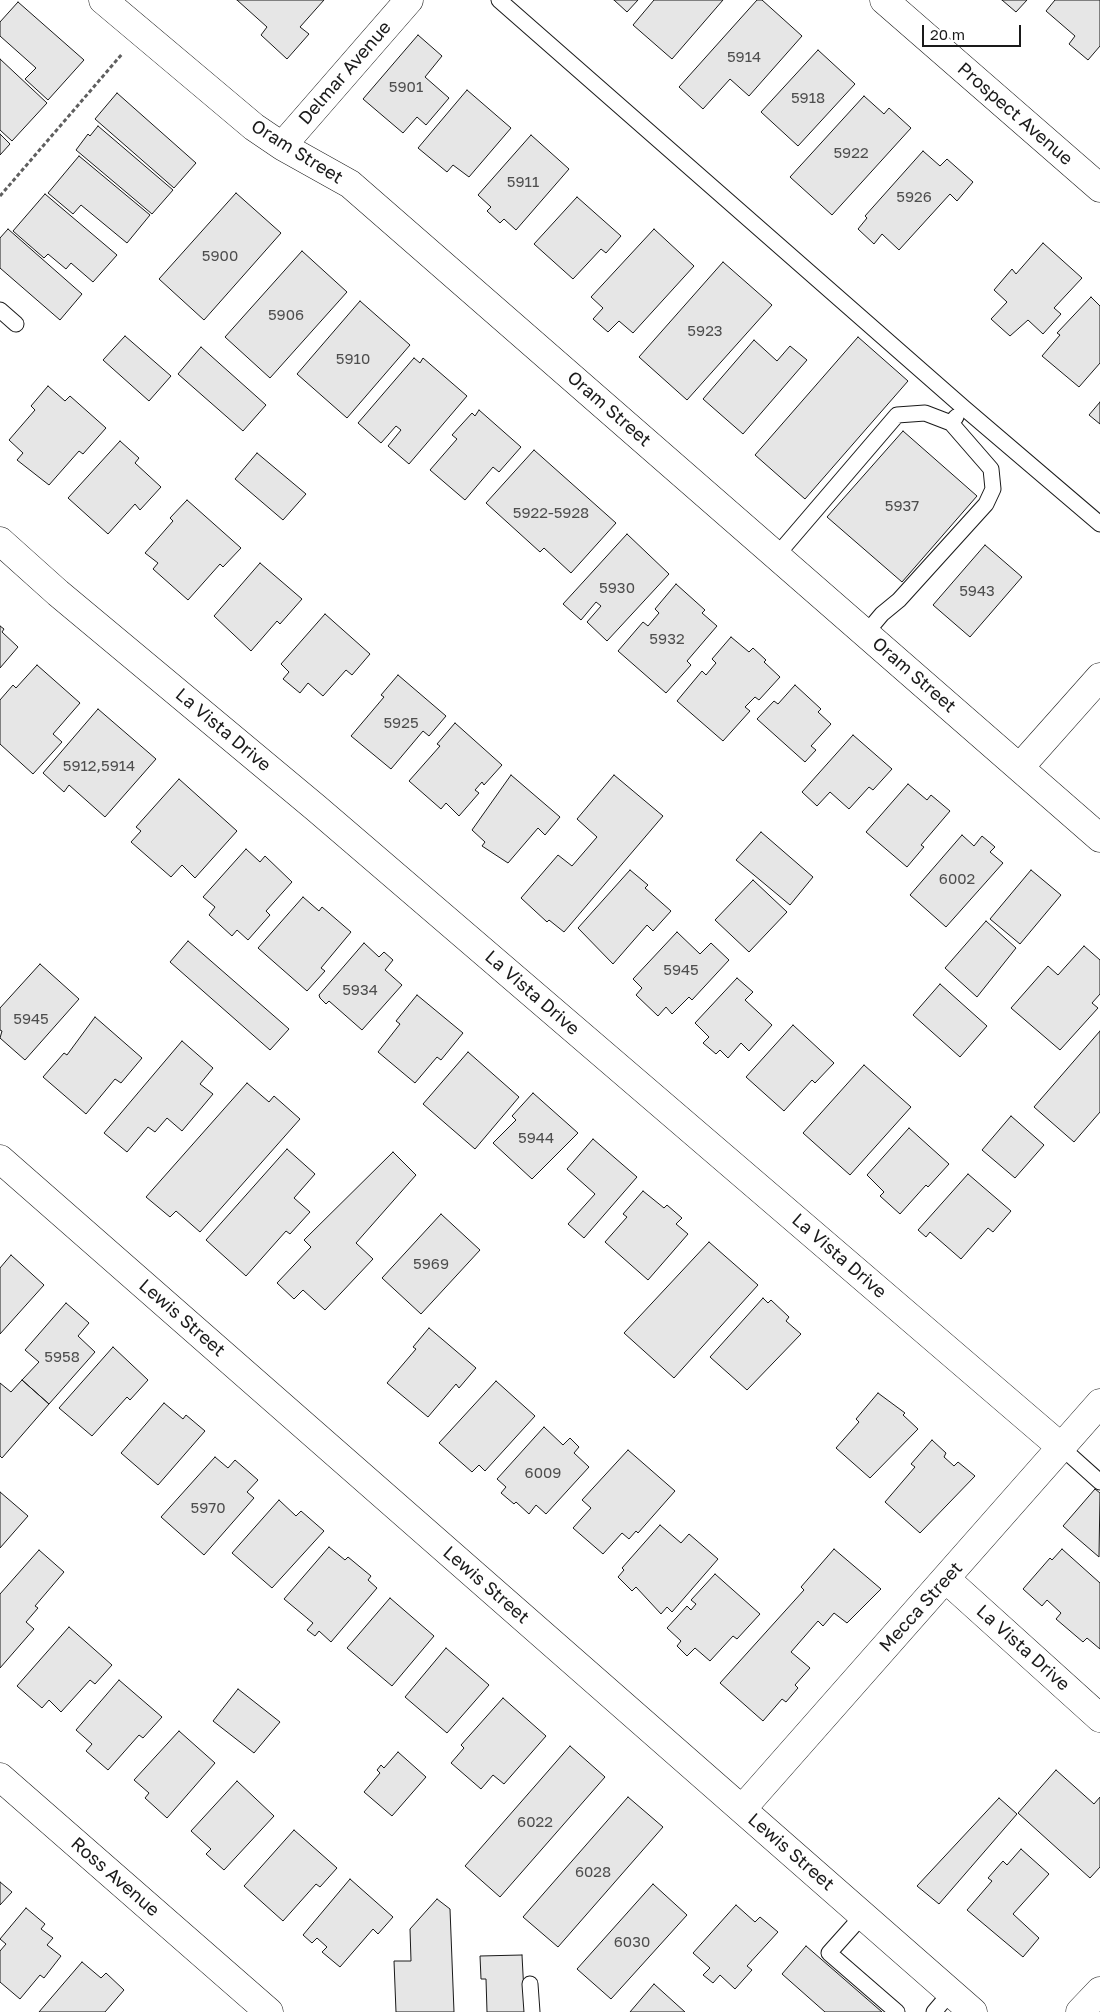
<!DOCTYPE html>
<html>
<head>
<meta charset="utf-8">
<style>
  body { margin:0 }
  #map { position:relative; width:1100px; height:2012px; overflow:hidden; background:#fff; font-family:"Golos Text",sans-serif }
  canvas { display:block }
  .scale { position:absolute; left:922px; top:25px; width:99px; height:22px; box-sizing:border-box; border:2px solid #1a1a1a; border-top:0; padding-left:6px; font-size:15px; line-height:18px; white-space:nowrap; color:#1a1a1a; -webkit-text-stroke:4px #fff; paint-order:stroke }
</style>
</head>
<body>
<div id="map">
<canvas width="1100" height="2012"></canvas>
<div class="scale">20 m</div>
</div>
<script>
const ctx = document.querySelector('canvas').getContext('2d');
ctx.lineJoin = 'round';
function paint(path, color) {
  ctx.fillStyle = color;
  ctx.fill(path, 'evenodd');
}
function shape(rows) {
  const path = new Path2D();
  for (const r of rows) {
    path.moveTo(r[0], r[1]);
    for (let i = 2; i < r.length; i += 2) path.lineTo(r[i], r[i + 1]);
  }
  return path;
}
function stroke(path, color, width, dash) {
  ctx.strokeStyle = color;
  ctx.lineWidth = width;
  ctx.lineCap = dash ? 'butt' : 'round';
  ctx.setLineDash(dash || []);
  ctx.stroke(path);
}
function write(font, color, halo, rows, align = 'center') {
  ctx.font = font + ' "Golos Text",sans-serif';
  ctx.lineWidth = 4;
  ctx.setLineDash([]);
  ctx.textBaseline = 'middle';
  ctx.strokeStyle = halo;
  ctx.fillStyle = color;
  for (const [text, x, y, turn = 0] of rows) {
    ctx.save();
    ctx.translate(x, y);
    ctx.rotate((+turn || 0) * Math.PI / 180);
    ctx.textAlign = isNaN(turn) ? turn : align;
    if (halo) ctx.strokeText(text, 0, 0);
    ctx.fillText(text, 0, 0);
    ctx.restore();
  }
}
const building = shape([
  [237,0,324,0,300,27,309,34,287,59,261,35,267,27,237,0],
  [614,0,638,0,627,12,614,0],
  [654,0,723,0,672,59,633,25,654,0],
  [757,0,762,0,802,36,749,96,730,79,703,109,679,87,757,0],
  [1002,0,1027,0,1016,12,1002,0],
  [1055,0,1100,0,1100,46,1088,60,1069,44,1075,36,1046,11,1055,0],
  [18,2,84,60,48,100,25,79,36,68,0,36,0,22,18,2],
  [418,35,442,56,425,77,449,98,426,125,417,117,403,133,363,99,418,35],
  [818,50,855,84,798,146,761,112,818,50],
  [0,59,47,103,12,141,0,130,0,59],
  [467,90,511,128,469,177,453,165,447,172,418,148,467,90],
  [117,93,196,163,174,188,95,119,117,93],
  [864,96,884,114,889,108,911,128,832,215,790,177,864,96],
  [98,126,173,190,152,214,76,150,88,134,90,136,98,126],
  [0,134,10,144,0,155,0,134],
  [531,135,569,169,516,230,504,219,500,223,487,211,491,207,478,195,531,135],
  [923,151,940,166,947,159,973,182,957,201,950,194,899,250,882,234,874,244,858,229,867,218,865,216,923,151],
  [79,156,150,215,127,243,81,205,73,214,48,193,79,156],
  [236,193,281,233,204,320,159,279,236,193],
  [45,194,117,255,93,282,71,263,66,269,48,254,44,258,13,231,45,194],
  [577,197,621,236,606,253,601,249,573,279,534,244,577,197],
  [8,229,82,294,60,320,0,268,0,238,8,229],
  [654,229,694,266,633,333,619,321,608,332,593,319,603,308,591,297,654,229],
  [1043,243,1082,278,1054,308,1061,314,1043,334,1028,320,1010,336,991,319,1007,302,994,290,1012,269,1016,274,1043,243],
  [302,251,347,292,270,378,225,337,302,251],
  [723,262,772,305,687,400,639,357,723,262],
  [1091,297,1100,306,1100,363,1079,387,1042,356,1060,335,1057,333,1091,297],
  [360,301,410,345,347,418,297,374,360,301],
  [125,336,171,376,149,401,103,360,125,336],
  [858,337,908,381,805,499,755,455,858,337],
  [754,340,777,361,790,346,807,360,743,434,703,399,754,340],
  [201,347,266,405,243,431,178,374,201,347],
  [414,358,420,363,423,358,467,396,409,464,388,446,401,430,396,426,381,443,358,423,414,358],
  [48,386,65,401,70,396,106,428,83,454,79,451,49,485,17,460,23,453,9,440,35,410,31,406,48,386],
  [1100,402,1100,424,1089,415,1100,402],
  [479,410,521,447,499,472,493,467,465,500,430,470,457,439,452,435,472,413,475,416,479,410],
  [903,431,977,496,902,582,827,517,903,431],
  [120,441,139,458,135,463,161,487,140,510,135,504,108,534,68,498,120,441],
  [534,450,616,523,571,573,544,548,540,552,486,503,534,450],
  [257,453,306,494,283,520,235,479,257,453],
  [187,500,241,548,223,567,220,564,188,600,153,569,158,563,145,553,173,521,170,518,187,500],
  [627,534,669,574,607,641,587,622,601,606,596,602,581,620,563,604,627,534],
  [985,545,1022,577,970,637,933,605,985,545],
  [260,563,302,599,280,624,277,621,251,651,214,616,260,563],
  [676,584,705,610,702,613,717,626,687,661,691,665,666,693,618,651,643,622,648,626,659,613,655,609,676,584],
  [325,614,370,654,352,675,346,670,323,696,308,683,300,693,283,679,289,672,281,664,325,614],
  [0,626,4,629,2,632,18,647,0,668,0,626],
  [731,637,749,652,753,648,766,660,764,662,780,677,759,700,755,697,745,707,750,711,723,741,677,701,702,671,706,675,716,663,712,659,731,637],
  [37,665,80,703,53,734,62,742,33,774,0,744,0,700,13,685,16,688,37,665],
  [398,675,446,716,429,736,423,731,391,769,351,736,384,697,381,695,398,675],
  [795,685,821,709,818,712,831,724,811,746,816,750,805,762,757,719,774,701,778,704,795,685],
  [98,709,156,759,105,817,69,785,64,792,43,773,98,709],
  [455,723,502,765,484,785,482,782,475,790,479,793,459,816,446,803,441,809,409,781,440,746,437,744,455,723],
  [853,735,892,769,873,790,869,787,849,809,830,792,817,806,802,792,853,735],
  [511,775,560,817,545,835,538,828,508,863,482,846,485,842,472,830,511,775],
  [614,775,663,816,564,932,549,920,547,922,521,898,558,855,572,866,597,837,577,819,614,775],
  [179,779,237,831,195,878,182,865,171,877,131,842,141,831,136,827,179,779],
  [908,784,927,800,931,795,950,811,921,845,924,847,907,867,866,832,908,784],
  [761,832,813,877,790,905,736,860,761,832],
  [962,835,974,846,982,836,995,847,990,852,1003,863,946,927,910,895,962,835],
  [246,849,260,862,265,856,292,882,266,911,270,915,248,940,237,930,232,936,209,915,215,907,203,897,246,849],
  [630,870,648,885,645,888,671,911,653,931,647,925,613,964,578,928,630,870],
  [1031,870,1061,895,1020,944,990,919,1031,870],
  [753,880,787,912,749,952,715,920,753,880],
  [303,897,319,911,322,907,351,932,321,968,325,971,307,991,258,948,303,897],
  [986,921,1016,948,977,997,945,968,986,921],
  [677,932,700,954,711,943,729,960,692,1000,689,997,672,1014,666,1007,658,1016,636,995,642,988,633,979,677,932],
  [188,941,289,1029,270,1050,170,962,188,941],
  [364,943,379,957,384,952,393,960,385,970,402,985,362,1030,329,1001,326,1004,320,998,319,995,364,943],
  [1084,946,1100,960,1100,994,1092,1003,1098,1008,1060,1050,1011,1008,1048,966,1058,975,1084,946],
  [40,964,79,999,25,1060,0,1038,2,1031,0,1030,0,1008,40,964],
  [737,978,753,992,745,1000,772,1025,749,1051,741,1043,728,1058,720,1050,716,1054,703,1043,709,1037,695,1023,737,978],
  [940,984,987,1026,960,1057,913,1015,940,984],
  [417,995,463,1033,441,1060,437,1057,415,1083,378,1052,400,1024,396,1021,417,995],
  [95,1017,142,1058,121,1083,115,1079,86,1114,43,1077,64,1053,67,1055,95,1017],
  [793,1025,834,1063,815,1083,812,1080,784,1111,746,1077,793,1025],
  [1100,1031,1100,1112,1074,1142,1034,1107,1100,1031],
  [182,1041,213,1068,200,1084,213,1094,182,1131,167,1118,155,1132,148,1127,127,1152,104,1133,182,1041],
  [468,1052,519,1097,475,1149,423,1104,468,1052],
  [864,1065,911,1107,850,1175,803,1133,864,1065],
  [247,1083,269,1102,274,1096,300,1119,200,1232,176,1211,170,1217,146,1197,247,1083],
  [533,1093,578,1133,532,1179,493,1143,516,1120,512,1116,533,1093],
  [1011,1116,1044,1145,1015,1178,982,1150,1011,1116],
  [909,1128,949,1164,928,1187,926,1185,900,1214,880,1196,884,1192,867,1175,909,1128],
  [593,1139,637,1177,584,1238,568,1224,595,1194,567,1169,593,1139],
  [287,1149,315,1174,294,1198,310,1212,290,1234,286,1231,246,1276,206,1240,287,1149],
  [393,1152,416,1175,356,1243,373,1259,325,1310,303,1290,294,1299,277,1283,311,1247,304,1240,393,1152],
  [968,1174,1011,1211,993,1232,988,1228,961,1259,930,1232,926,1237,918,1230,968,1174],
  [643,1191,664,1208,667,1205,682,1218,676,1224,688,1234,648,1280,605,1242,627,1217,623,1214,643,1191],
  [441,1214,480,1250,421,1314,382,1278,441,1214],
  [709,1242,758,1285,674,1378,624,1333,709,1242],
  [11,1255,44,1285,0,1334,0,1268,11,1255],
  [763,1298,768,1303,771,1300,789,1317,786,1321,801,1334,747,1390,710,1357,763,1298],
  [66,1303,89,1323,78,1336,95,1352,49,1404,22,1380,39,1362,25,1350,66,1303],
  [429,1328,476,1368,459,1388,456,1384,428,1417,387,1383,416,1349,413,1347,429,1328],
  [113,1347,148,1380,130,1400,127,1397,92,1436,59,1408,113,1347],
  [22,1380,49,1404,2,1458,0,1456,0,1383,11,1392,22,1380],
  [496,1381,535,1416,485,1471,479,1465,472,1472,439,1443,496,1381],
  [878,1393,905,1413,903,1415,918,1429,870,1478,836,1448,859,1422,856,1419,878,1393],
  [164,1403,183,1419,186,1415,205,1431,158,1485,121,1453,164,1403],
  [544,1427,563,1445,570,1438,579,1447,574,1453,589,1467,546,1514,536,1505,529,1514,516,1502,514,1504,501,1493,506,1487,497,1479,544,1427],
  [932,1440,946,1453,944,1457,954,1466,958,1462,975,1476,920,1533,885,1502,915,1467,911,1464,932,1440],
  [628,1450,675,1491,638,1533,636,1531,629,1539,622,1533,603,1554,573,1528,591,1508,582,1500,628,1450],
  [215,1457,228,1468,235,1460,258,1480,247,1492,254,1498,204,1555,161,1517,215,1457],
  [1095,1489,1100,1493,1099,1557,1063,1526,1095,1489],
  [0,1492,28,1516,0,1548,0,1492],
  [279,1500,296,1516,301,1511,324,1531,272,1588,232,1553,279,1500],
  [660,1525,681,1543,689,1534,718,1559,672,1612,667,1607,661,1614,636,1587,632,1591,618,1577,624,1570,622,1568,660,1525],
  [329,1547,345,1560,348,1557,371,1576,368,1580,377,1588,331,1642,319,1631,315,1636,307,1630,313,1623,284,1599,329,1547],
  [834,1549,881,1589,847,1623,834,1613,823,1626,818,1621,791,1652,810,1668,795,1685,798,1688,786,1702,782,1699,763,1721,720,1683,804,1590,801,1587,834,1549],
  [1062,1549,1100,1583,1100,1649,1087,1638,1083,1642,1056,1619,1061,1613,1047,1600,1042,1606,1023,1589,1050,1558,1052,1560,1062,1549],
  [39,1550,64,1572,35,1606,38,1608,26,1622,34,1629,0,1668,0,1594,39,1550],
  [715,1574,760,1614,737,1639,733,1636,710,1661,695,1648,687,1656,677,1646,681,1641,667,1628,687,1606,691,1610,696,1604,691,1600,715,1574],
  [390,1598,434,1636,392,1686,347,1648,390,1598],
  [69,1627,112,1665,95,1684,90,1680,61,1712,49,1700,42,1708,17,1686,69,1627],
  [446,1648,489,1685,447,1733,405,1697,446,1648],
  [119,1680,162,1717,143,1738,139,1735,108,1770,86,1751,92,1744,76,1730,119,1680],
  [238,1689,280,1722,254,1753,213,1721,238,1689],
  [503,1698,546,1736,504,1784,493,1775,481,1789,451,1763,464,1748,461,1745,503,1698],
  [179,1731,215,1763,167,1818,145,1798,149,1793,134,1780,179,1731],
  [570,1746,605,1777,500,1897,465,1866,570,1746],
  [398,1752,426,1777,392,1816,364,1792,380,1773,377,1770,381,1765,384,1768,398,1752],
  [1056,1770,1094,1804,1100,1797,1100,1867,1090,1878,1018,1813,1056,1770],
  [237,1781,274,1816,224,1870,206,1854,211,1849,191,1831,237,1781],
  [628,1797,663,1827,558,1947,523,1917,628,1797],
  [999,1798,1017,1814,939,1904,917,1886,999,1798],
  [294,1830,337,1868,320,1887,316,1884,283,1921,244,1886,294,1830],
  [1021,1849,1049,1874,1013,1914,1039,1938,1023,1957,967,1910,992,1881,988,1878,1003,1861,1007,1865,1021,1849],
  [350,1879,393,1917,378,1934,373,1929,340,1967,322,1952,327,1947,317,1938,312,1943,303,1935,350,1879],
  [0,1882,12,1892,0,1905,0,1882],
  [653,1884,687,1915,611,1999,577,1969,653,1884],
  [437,1899,450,1909,454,2012,396,2012,394,1961,411,1961,410,1929,437,1899],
  [736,1905,755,1922,760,1917,778,1932,747,1966,752,1970,735,1989,720,1975,713,1983,703,1975,710,1968,693,1953,736,1905],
  [26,1908,45,1924,41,1929,53,1938,47,1945,61,1956,44,1978,40,1975,20,1999,0,1982,0,1951,6,1944,0,1939,26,1908],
  [806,1946,882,2012,825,2012,782,1974,806,1946],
  [522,1955,525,2012,487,2012,486,1979,481,1979,480,1956,522,1955],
  [82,1962,101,1978,106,1973,124,1990,105,2012,39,2012,82,1962],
  [654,1984,685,2012,630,2012,654,1984]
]);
paint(building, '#e6e6e6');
stroke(building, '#1a1a1a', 1);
const lane = shape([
  [499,0,964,408,1100,524],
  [0,310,16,324],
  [777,555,897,415,925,413,951,423,956,417],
  [866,633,882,614,899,600,986,504,993,489,991,469,951,423],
  [1061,1447,1100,1482],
  [863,1915,829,1953,897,2012],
  [530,1984,532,2012],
  [934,2012,951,1992]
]);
const street = shape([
  [103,0,254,127,282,146,350,184,1100,838],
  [884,0,1100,188],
  [282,146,409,0],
  [0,541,58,593,316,808,1061,1447],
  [1020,767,1100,677],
  [0,1159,973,2012],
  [946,1579,1100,1718],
  [742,1809,1100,1403]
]);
const secondary = shape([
  [0,1777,269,2012],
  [1080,2012,1100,1991]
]);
stroke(lane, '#1a1a1a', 17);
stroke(street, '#1a1a1a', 29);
stroke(secondary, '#1a1a1a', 29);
stroke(shape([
  [0,196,122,54]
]), '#5f5f5f', 3, [4, 2.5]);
stroke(lane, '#fff', 15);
stroke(street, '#fff', 28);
stroke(secondary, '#fff', 28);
write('15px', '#4d4d4d', null, [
  ["5914",744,57],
  ["5901",406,87],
  ["5918",808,98],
  ["5922",851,153],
  ["5911",523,182],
  ["5926",914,197],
  ["5900",220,256],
  ["5906",286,315],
  ["5923",705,331],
  ["5910",353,359],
  ["5937",902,506],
  ["5922-5928",551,513],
  ["5930",617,588],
  ["5943",977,591],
  ["5932",667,639],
  ["5925",401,723],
  ["5912,5914",99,766],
  ["6002",957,879],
  ["5945",681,970],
  ["5934",360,990],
  ["5945",31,1019],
  ["5944",536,1138],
  ["5969",431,1264],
  ["5958",62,1357],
  ["6009",543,1473],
  ["5970",208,1508],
  ["6022",535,1822],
  ["6028",593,1872],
  ["6030",632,1942]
]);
write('18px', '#1a1a1a', '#fff', [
  ["Delmar Avenue",345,73,-49],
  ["Prospect Avenue",1015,114,41],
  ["Oram Street",297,152,32],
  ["Oram Street",609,409,41],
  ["Oram Street",914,675,41],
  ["La Vista Drive",223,730,40],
  ["La Vista Drive",532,993,41],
  ["La Vista Drive",839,1256,41],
  ["Lewis Street",182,1318,41],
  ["Lewis Street",486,1585,41],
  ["Mecca Street",921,1607,-48],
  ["La Vista Drive",1023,1648,42],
  ["Lewis Street",791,1852,41],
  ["Ross Avenue",115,1877,41]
]);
</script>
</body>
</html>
